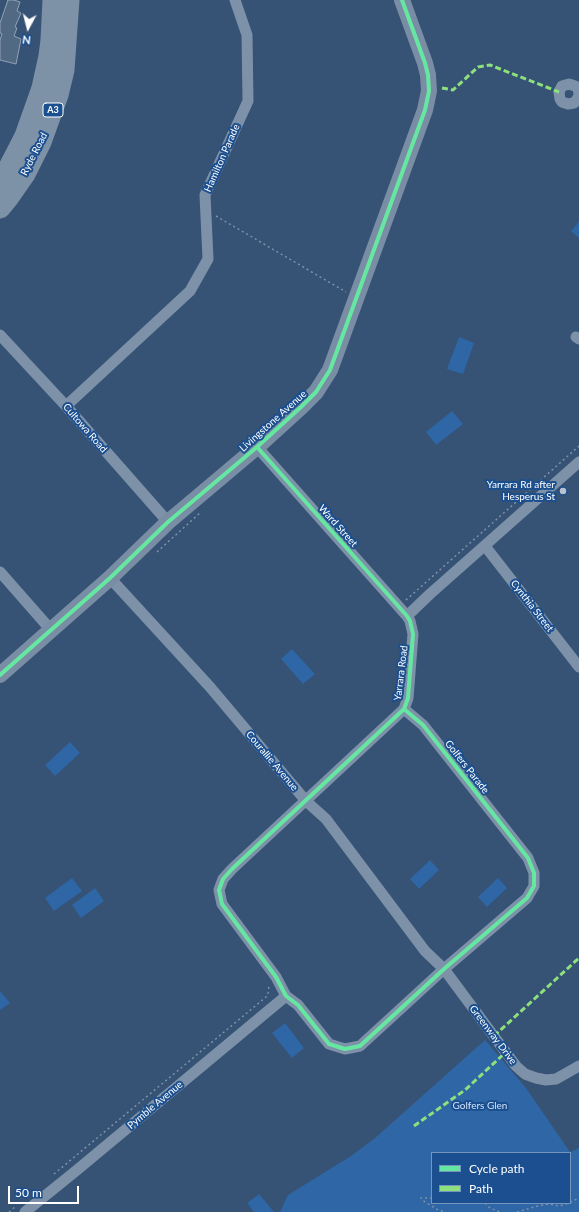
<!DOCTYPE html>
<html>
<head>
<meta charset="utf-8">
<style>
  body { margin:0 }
  #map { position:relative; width:579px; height:1212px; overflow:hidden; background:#365274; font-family:Lato,sans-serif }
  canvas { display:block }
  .legend { position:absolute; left:431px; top:1152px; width:140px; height:52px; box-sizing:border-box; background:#1b4f8f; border:1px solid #7695bc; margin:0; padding:5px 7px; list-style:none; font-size:12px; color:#fff }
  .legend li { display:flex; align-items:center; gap:8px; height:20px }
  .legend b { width:20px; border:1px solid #7695bc }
  .north { position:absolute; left:8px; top:8px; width:40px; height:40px; -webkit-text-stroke:3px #1b4f8f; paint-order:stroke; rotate:187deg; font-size:11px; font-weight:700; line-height:16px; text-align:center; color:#fff }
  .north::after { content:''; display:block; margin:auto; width:14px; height:18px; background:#fff; clip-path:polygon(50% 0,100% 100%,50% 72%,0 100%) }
  .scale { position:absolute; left:8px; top:1186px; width:71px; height:18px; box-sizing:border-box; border:2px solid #fff; border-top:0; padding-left:5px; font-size:12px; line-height:14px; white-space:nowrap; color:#fff; -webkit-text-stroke:3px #1b4f8f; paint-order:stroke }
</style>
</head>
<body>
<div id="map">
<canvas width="579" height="1212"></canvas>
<ul class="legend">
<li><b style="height:5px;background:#66e7a1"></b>Cycle path</li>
<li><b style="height:5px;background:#8de07e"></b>Path</li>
</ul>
<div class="north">N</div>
<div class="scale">50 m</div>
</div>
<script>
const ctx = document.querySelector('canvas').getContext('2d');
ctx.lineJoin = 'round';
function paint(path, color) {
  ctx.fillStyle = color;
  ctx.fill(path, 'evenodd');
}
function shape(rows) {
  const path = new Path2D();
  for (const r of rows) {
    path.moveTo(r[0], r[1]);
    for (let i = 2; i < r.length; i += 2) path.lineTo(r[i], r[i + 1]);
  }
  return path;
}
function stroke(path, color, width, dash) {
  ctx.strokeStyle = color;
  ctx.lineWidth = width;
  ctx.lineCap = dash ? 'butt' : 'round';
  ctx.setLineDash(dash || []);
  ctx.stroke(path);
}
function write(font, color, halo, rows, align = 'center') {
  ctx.font = font + ' Lato,sans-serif';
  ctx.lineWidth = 4;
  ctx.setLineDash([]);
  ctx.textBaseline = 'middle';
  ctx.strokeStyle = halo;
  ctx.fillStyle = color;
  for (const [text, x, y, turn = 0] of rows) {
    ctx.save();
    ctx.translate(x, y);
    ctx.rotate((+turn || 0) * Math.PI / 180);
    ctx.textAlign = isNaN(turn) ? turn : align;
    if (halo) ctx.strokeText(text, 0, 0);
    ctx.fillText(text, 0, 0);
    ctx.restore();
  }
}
paint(shape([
  [579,222,579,238,571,231],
  [459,337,474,343,463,374,447,369],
  [452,411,463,424,436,445,426,432],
  [292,649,315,674,303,684,281,659],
  [70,742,80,753,55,776,45,765],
  [430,860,439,870,419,889,410,879],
  [72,878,82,891,54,911,45,898],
  [498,878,507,888,487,907,478,897],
  [95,888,104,901,81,918,72,905],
  [0,991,10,1003,0,1010],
  [285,1023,304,1048,292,1058,272,1033],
  [485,1040,526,1088,570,1152,579,1148,579,1212,280,1212,288,1195,351,1156,375,1138],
  [432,1153,570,1153,570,1203,432,1203],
  [259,1194,274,1212,254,1212,247,1203]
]), '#2f66a5');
const building = shape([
  [8,0,14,0,20,2,17,11,21,13,15,27,17,28,14,36,21,39,16,64,0,60,0,40,2,34,0,33,0,23,8,0]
]);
paint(building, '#526984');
stroke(building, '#92a2b6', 1);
stroke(shape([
  [216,216,346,292],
  [157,552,201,512],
  [406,600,579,446],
  [54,1174,266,997,268,994,269,985],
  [432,1198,421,1198,422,1200,438,1210,446,1212],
  [485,1203,490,1208,500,1212],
  [9,1212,16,1206],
  [517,1212,538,1206,549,1204,559,1206,569,1203,579,1198]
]), '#7d92a8', 1.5, [2, 3]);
stroke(shape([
  [579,94,578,88,575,86,569,84,562,86,559,92,560,99,562,102,568,104,574,103,578,98,579,95],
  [0,335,66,406,168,522],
  [576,337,579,339],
  [66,406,190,291,208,259,205,195,248,101,247,35,235,0],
  [257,447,407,616,410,621,413,634,408,698,404,709,232,869,223,879,219,890,222,904,276,977,286,996,298,1005,329,1044,345,1049,360,1046,444,969,527,898,534,886,534,873,528,858,423,725,404,709],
  [485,546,579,667],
  [0,572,51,630],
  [110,578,210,687,306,801,326,819,425,951,444,969,516,1066,525,1074,536,1078,546,1080,556,1079,579,1066],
  [407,616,430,594,579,462],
  [25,1212,77,1170,286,996]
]), '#7d92a8', 11);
stroke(shape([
  [0,675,110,578,168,522,257,447,301,407,316,392,330,370,402,173,425,110,429,91,428,75,425,63,402,0]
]), '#798da4', 16);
stroke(shape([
  [0,182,7,171,25,136,42,88,49,56,51,40,53,0],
  [0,208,9,197,25,174,41,142,58,95,64,70,69,0]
]), '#7e92a7', 21);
stroke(shape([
  [442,88,453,90,478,67,490,65,559,92],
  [494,1036,579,958],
  [414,1126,465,1090,506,1052]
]), '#8de07e', 3, [6, 3]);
stroke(shape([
  [257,447,407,616,410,621,413,634,408,698,404,709,232,869,223,879,219,890,222,904,276,977,286,996,298,1005,329,1044,345,1049,360,1046,444,969,527,898,534,886,534,873,528,858,423,725,404,709],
  [0,675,110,578,168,522,257,447,301,407,316,392,330,370,402,173,425,110,429,91,428,75,425,63,402,0]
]), '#66e7a1', 4);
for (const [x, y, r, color] of [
  [563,491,4,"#b9c2ce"]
]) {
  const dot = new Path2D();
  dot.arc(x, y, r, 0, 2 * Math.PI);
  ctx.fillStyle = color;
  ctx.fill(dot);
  stroke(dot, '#1b4f8f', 1.5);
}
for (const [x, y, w] of [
  [53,110,20]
]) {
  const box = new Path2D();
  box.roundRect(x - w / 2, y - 7, w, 14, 3);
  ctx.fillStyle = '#1b4f8f';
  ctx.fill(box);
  stroke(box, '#fff', 1);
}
write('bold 9px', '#fff', null, [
  ["A3",53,110]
]);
write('10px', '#fff', '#1b4f8f', [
  ["Ryde Road",34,154,-63],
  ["Hamilton Parade",222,158,-66],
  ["Livingstone Avenue",273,421,-42],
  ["Cultowa Road",85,428,49],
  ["Ward Street",338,526,48],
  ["Cynthia Street",532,606,52],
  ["Yarrara Road",401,673,-83],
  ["Courallie Avenue",272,761,50],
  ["Golfers Parade",467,767,52],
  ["Greenway Drive",493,1035,53],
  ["Pymble Avenue",155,1105,-40]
]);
write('10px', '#fff', '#1b4f8f', [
  ["Yarrara Rd after",555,485],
  ["Hesperus St",555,497]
], 'right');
write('10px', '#cfe3fa', '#1b4f8f', [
  ["Golfers Glen",480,1106]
]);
</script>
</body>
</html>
